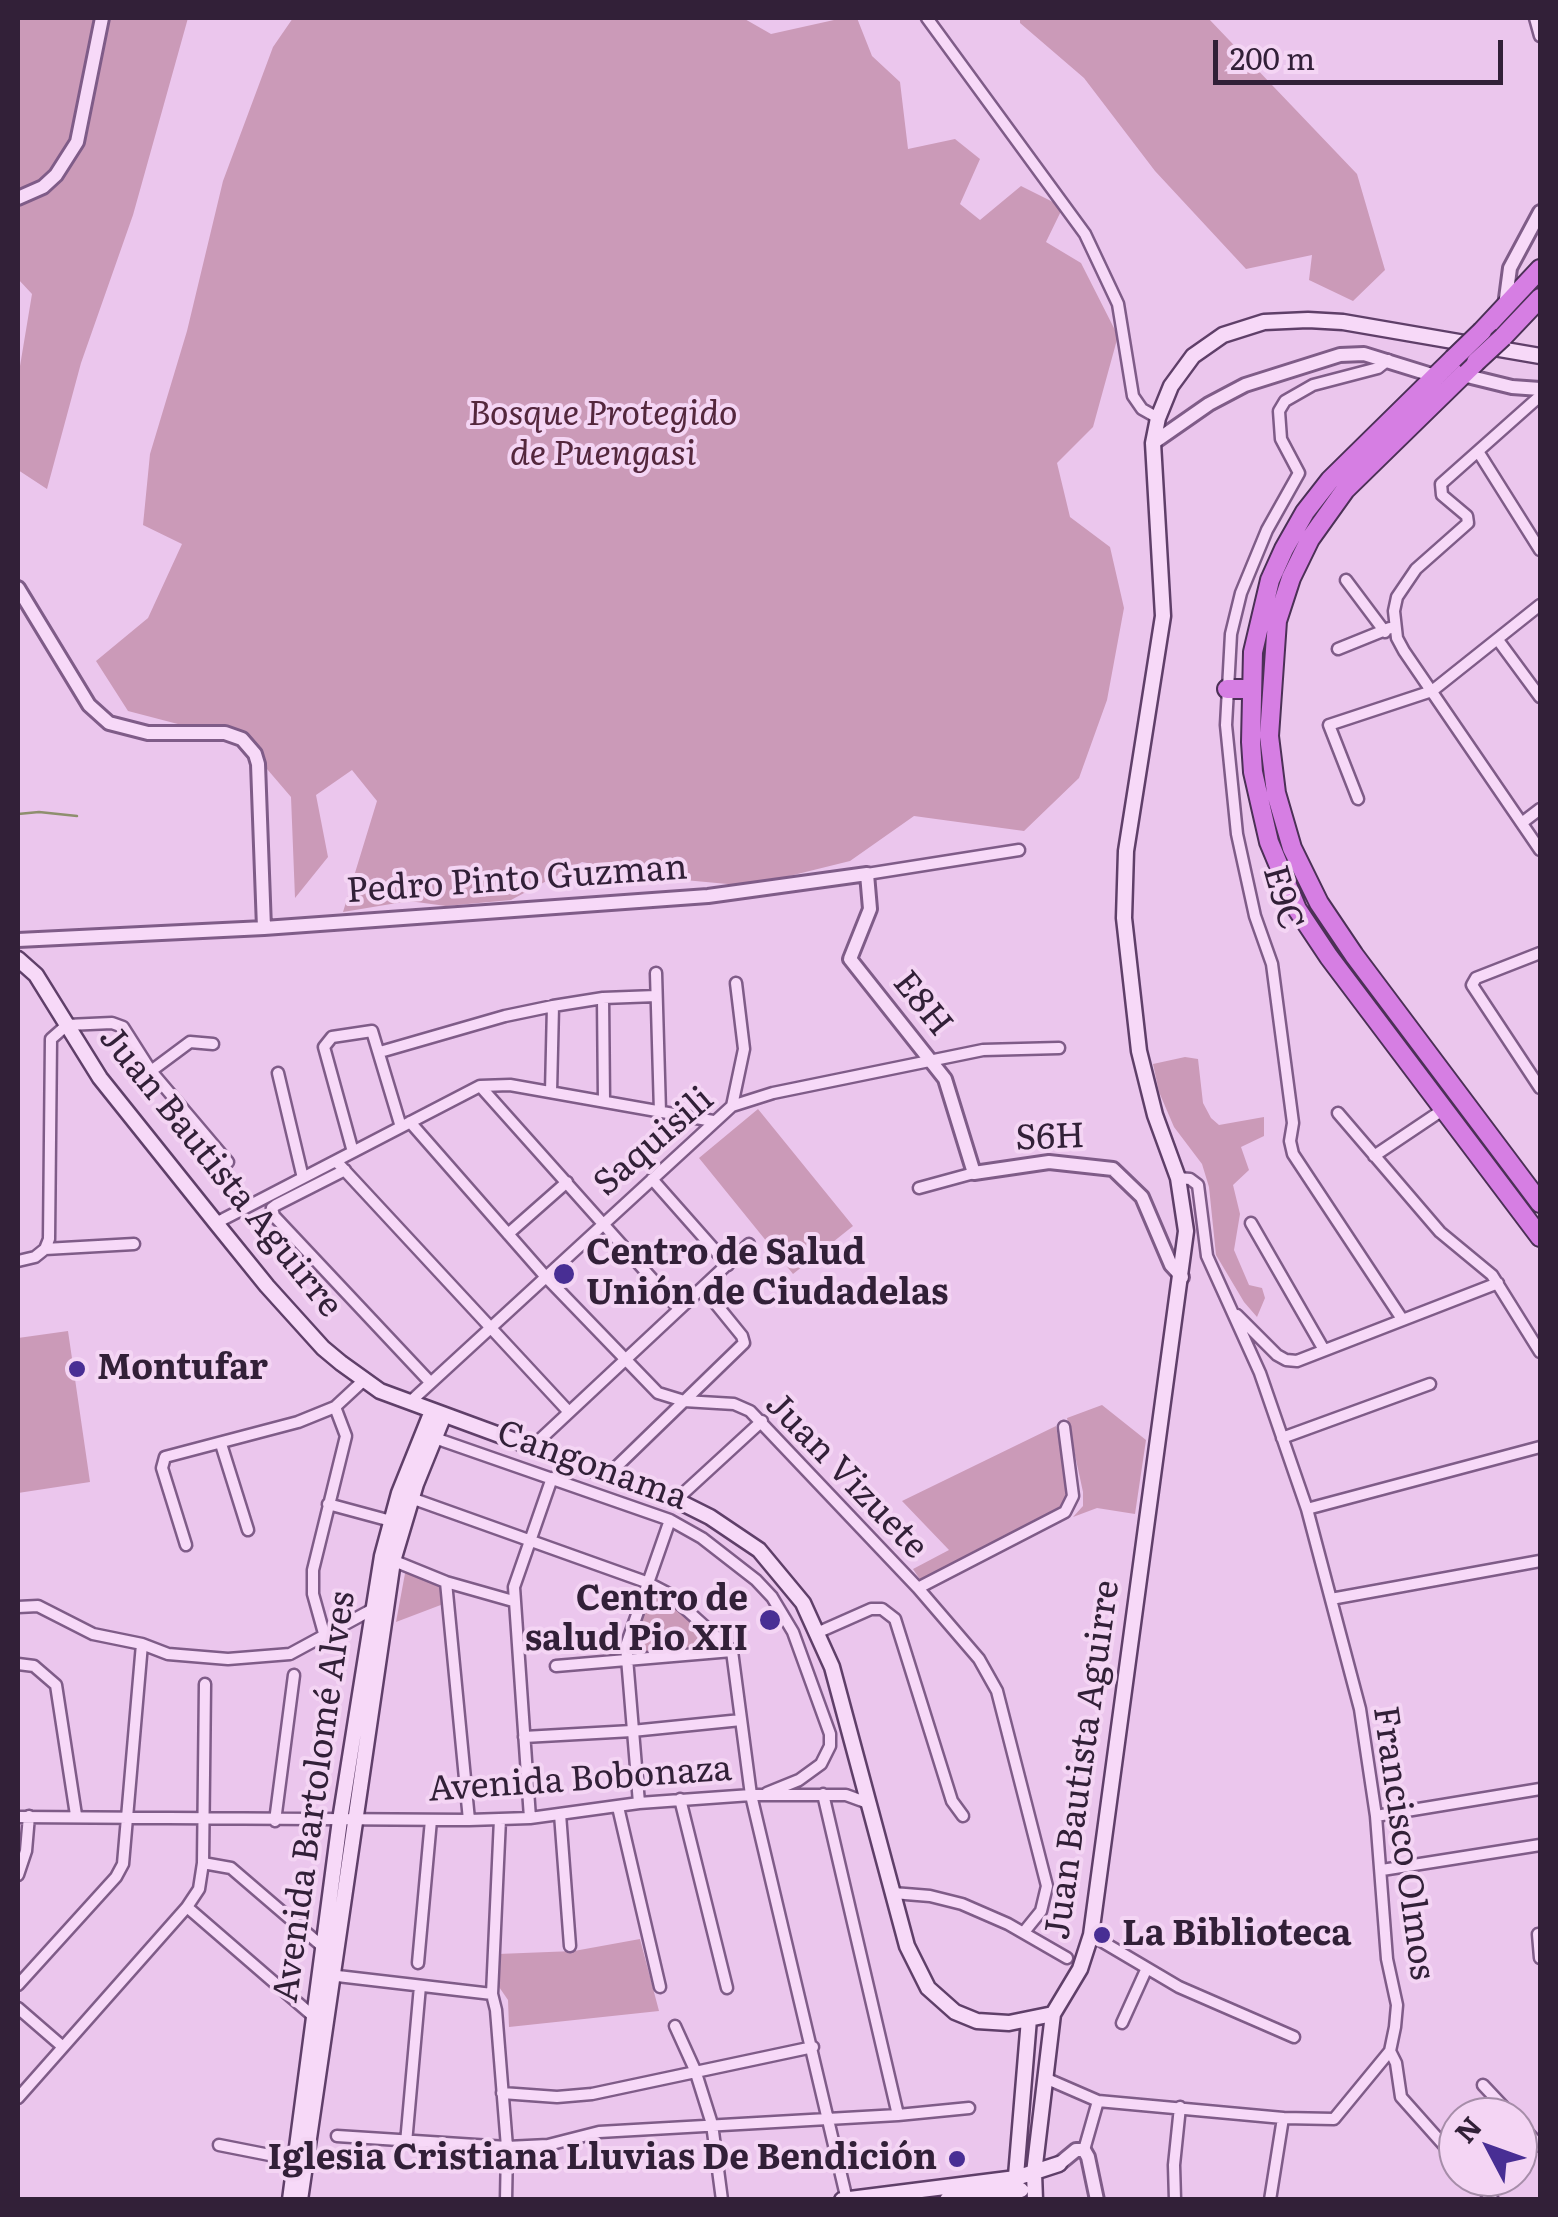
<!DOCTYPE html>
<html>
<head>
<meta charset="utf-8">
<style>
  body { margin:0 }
  #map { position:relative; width:1558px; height:2217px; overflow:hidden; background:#ebc6ed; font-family:Literata,serif }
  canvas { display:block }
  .frame { position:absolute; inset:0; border:20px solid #322038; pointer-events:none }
  .north { position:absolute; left:1438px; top:2097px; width:100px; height:100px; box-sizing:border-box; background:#f4d5f4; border:2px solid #a68da9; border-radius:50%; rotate:311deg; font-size:28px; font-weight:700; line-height:40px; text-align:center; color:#322038 }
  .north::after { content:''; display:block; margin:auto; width:35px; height:45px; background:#482e94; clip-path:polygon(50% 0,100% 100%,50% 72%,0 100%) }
  .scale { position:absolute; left:1213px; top:40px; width:290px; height:45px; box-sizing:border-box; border:5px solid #322038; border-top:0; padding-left:12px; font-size:30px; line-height:35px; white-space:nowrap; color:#322038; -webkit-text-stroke:8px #f4d5f4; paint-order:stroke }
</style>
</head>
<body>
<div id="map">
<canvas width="1558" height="2217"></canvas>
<div class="frame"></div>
<div class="north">N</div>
<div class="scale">200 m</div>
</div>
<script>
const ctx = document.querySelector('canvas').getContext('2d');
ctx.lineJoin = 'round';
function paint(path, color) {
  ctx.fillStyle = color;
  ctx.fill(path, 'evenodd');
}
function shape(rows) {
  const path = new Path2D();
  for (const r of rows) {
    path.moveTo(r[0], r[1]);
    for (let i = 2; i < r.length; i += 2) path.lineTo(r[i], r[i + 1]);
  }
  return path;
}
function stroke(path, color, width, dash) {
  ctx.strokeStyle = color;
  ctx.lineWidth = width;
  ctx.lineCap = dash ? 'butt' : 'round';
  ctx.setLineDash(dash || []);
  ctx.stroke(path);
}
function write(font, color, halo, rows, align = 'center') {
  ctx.font = font + ' Literata,serif';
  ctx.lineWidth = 8;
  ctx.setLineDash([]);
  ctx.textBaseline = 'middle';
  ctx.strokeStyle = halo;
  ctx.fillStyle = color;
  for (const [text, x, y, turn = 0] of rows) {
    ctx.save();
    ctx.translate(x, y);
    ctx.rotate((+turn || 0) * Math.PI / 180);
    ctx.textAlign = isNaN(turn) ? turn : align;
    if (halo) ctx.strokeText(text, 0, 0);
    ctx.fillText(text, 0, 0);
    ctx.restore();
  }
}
paint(shape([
  [18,18,188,18,133,215,81,363,47,489,18,470,18,378,32,294,18,279],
  [293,18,743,18,771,34,843,18,857,18,872,56,900,82,908,149,955,139,980,159,960,204,980,220,1021,186,1063,207,1046,242,1081,263,1118,336,1093,427,1057,463,1070,517,1110,547,1124,608,1107,700,1079,778,1024,831,914,816,850,861,749,886,663,878,582,862,511,900,446,906,409,901,343,912,377,801,352,770,316,795,328,857,295,898,291,797,243,741,128,711,96,661,148,618,182,544,143,525,150,454,187,331,223,181,273,47],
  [1020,18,1208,18,1357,174,1385,270,1353,301,1309,280,1312,255,1246,269,1155,171,1084,78,1020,23],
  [1185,1057,1198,1059,1203,1103,1211,1118,1219,1125,1264,1117,1264,1136,1241,1147,1249,1170,1233,1185,1240,1214,1234,1250,1249,1285,1262,1288,1265,1298,1257,1317,1244,1302,1216,1255,1209,1187,1202,1164,1174,1127,1159,1092,1153,1064],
  [758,1109,853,1226,793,1274,699,1158],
  [68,1331,90,1482,18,1493,18,1338],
  [1102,1405,1146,1440,1135,1514,1097,1508,1073,1517,1083,1506,1083,1492,1067,1418],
  [1056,1426,1069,1495,1066,1505,1058,1513,921,1581,913,1569,949,1550,902,1501],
  [406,1568,444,1583,446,1603,396,1622],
  [651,1594,676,1608,722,1649,641,1652,633,1640,646,1596],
  [640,1939,659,2011,509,2027,508,2000,497,1984,498,1954,574,1951]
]), '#cb9ab8');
stroke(shape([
  [18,814,39,812,77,816]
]), '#8e8f6e', 2.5);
const minor = shape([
  [927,18,1085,234,1118,304,1133,396,1142,409,1158,418],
  [1535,18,1540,36],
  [1388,360,1378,368,1313,385,1285,401,1279,411,1281,439,1299,473,1267,530,1241,593,1231,634,1226,725,1237,834,1255,916,1272,964,1293,1123,1290,1141,1293,1154,1402,1319],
  [1540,396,1441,484,1442,495,1467,516,1468,523,1416,569,1397,597,1394,611,1397,638,1404,651,1540,850],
  [1479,453,1540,550],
  [1346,580,1385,632],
  [1498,640,1540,697],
  [1338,649,1390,628],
  [1358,799,1329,725,1432,691,1540,605],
  [1523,822,1540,809],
  [867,874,1019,850],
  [1540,953,1476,978,1472,985,1540,1088],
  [656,973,660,1112],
  [603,998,604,1101],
  [380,1052,505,1016,553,1006,603,998,656,996],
  [151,1071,190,1042,213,1044],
  [278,1073,303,1178],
  [480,1086,679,1309],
  [551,1092,553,1006],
  [732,1106,744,1049,736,983],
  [1338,1113,1440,1232,1492,1275,1540,1352],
  [410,1122,545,1276,658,1393,684,1401,734,1404,750,1411,918,1588,979,1659,997,1691,1047,1886,1041,1911,1024,1932],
  [353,1152,324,1047,332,1037,372,1031,401,1127],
  [1374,1156,1444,1109],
  [336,1161,568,1411],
  [345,1170,276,1205,272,1208,274,1216,430,1382],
  [652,1179,728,1265],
  [919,1188,974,1173],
  [216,1223,480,1086,510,1085,713,1121],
  [1251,1223,1324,1350],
  [508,1234,567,1182],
  [45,1249,49,1239,51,1039,67,1025,112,1023,123,1027,151,1071,228,1162],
  [18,1261,35,1257,45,1249,134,1244],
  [1237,1315,1277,1355,1286,1360,1297,1361,1498,1283],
  [410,1402,732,1106,773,1093,983,1050,1059,1048],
  [429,1436,670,1520,702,1538,756,1580,772,1597,793,1632,830,1734,830,1746,821,1764,799,1780,767,1793],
  [1282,1438,1430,1384],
  [221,1444,248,1530],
  [532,1447,749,1244],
  [609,1474,744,1343,742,1336,703,1288],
  [411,1498,646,1582,669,1594,732,1651,751,1795,847,2200],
  [676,1500,762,1421],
  [328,1504,391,1521],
  [1307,1509,1540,1447],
  [186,1545,162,1468,165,1457,298,1422,335,1407,363,1381],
  [387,1558,446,1582,513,1601],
  [446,1582,469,1820],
  [918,1588,1065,1512,1073,1496,1064,1427],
  [1331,1599,1540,1561],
  [18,1607,38,1606,93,1634,142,1644,168,1654,228,1659,290,1654,373,1609],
  [819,1632,871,1609,882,1609,895,1619,952,1801,963,1816],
  [325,1637,313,1594,313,1570,346,1436,335,1407],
  [18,1664,34,1666,56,1685,76,1815],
  [556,1666,732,1651],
  [524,1737,632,1731,741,1720],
  [823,1794,898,2115],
  [680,1799,727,1988],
  [639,1803,626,1646,670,1520],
  [618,1807,660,1987],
  [560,1814,570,1946],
  [1376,1816,1540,1789],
  [18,1817,469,1820,530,1818,639,1803,751,1795,846,1795,868,1803],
  [530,1818,514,1587,552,1478],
  [500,1819,492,1994,496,2010,507,2147,506,2200],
  [275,1821,294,1675],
  [203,1863,231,1868,323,1947],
  [1382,1870,1540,1845],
  [18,1875,26,1851,29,1816],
  [893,1893,930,1896,962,1904,1008,1924,1067,1958],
  [187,1907,313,2016],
  [1538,1934,1540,1958],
  [1091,1935,1179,1987,1294,2037],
  [418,1963,431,1820],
  [329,1975,492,1994],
  [18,1985,116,1877,123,1864,142,1644],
  [18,2008,63,2047],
  [1122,2023,1146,1970],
  [675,2026,695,2070,712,2124,722,2200],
  [1390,2051,1396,2063,1401,2097,1458,2161],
  [1045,2078,1098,2101,1283,2118,1334,2119,1390,2051,1395,2027,1397,2005,1387,1959,1376,1816,1360,1709,1307,1509,1260,1373,1207,1256,1198,1185,1190,1179,1178,1178],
  [1483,2085,1513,2117],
  [502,2093,557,2097,592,2094,813,2047],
  [18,2098,187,1907,199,1889,203,1863,205,1684],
  [1518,2122,1540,2146],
  [337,2136,507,2147,548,2145,599,2132,898,2115,969,2108],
  [406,2143,420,1986],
  [219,2145,295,2160],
  [1084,2150,1098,2101],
  [1472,2177,1493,2200],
  [1175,2200,1174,2165,1180,2107],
  [1270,2200,1283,2118]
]);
const tertiary = shape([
  [18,198,43,187,56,175,77,142,102,18],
  [1505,306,1510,268,1540,212],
  [1463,375,1512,387,1540,389],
  [1153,443,1209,404,1245,385,1340,355,1364,354,1435,376],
  [18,588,89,705,109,723,148,733,225,733,242,739,255,754,258,764,264,928],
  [18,940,264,928,708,896,867,874,870,909,850,959,945,1079,974,1173,1049,1162,1113,1169,1142,1197,1171,1265,1182,1277],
  [1059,2164,1076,2150,1084,2150,1088,2157,1097,2200]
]);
const secondary = shape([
  [18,959,36,975,100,1078,216,1223,267,1286,323,1348,341,1363,380,1391,676,1500,710,1517,759,1550,803,1603,832,1667,907,1946,928,1988,955,2012,977,2021,1009,2023,1053,2014,1080,1969,1091,1935,1186,1231,1178,1178,1155,1115,1139,1051,1124,918,1126,851,1163,616,1153,443,1158,418,1171,386,1193,356,1223,335,1264,322,1308,320,1343,322,1540,356],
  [290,2200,340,1820,382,1556,399,1493,432,1411],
  [300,2200,393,1561,416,1484,444,1415],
  [842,2200,1016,2178,1059,2164],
  [947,2200,1021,2190],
  [1014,2200,1029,2019],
  [1035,2200,1034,2173,1053,2014]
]);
const trunk = shape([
  [1482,331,1540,269],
  [1503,337,1540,298],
  [1453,359,1330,480,1305,512,1284,549,1270,580,1253,652,1251,742,1253,772,1269,842,1297,909,1329,957,1540,1237],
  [1476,362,1345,490,1310,539,1291,578,1277,621,1269,736,1276,793,1292,848,1319,903,1354,955,1540,1203],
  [1227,689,1251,689]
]);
stroke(minor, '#7f5c88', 15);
stroke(tertiary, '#7f5c88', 18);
stroke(secondary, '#5f3f69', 19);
stroke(trunk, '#4b3056', 22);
stroke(minor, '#f7d9f8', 10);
stroke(tertiary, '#f7d9f8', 12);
stroke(secondary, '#f7d9f8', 14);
stroke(trunk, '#d67ee3', 18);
const trunkBridge = shape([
  [1453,359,1482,331],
  [1476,362,1503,337]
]);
stroke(trunkBridge, '#4b3056', 22, []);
stroke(trunkBridge, '#d67ee3', 18);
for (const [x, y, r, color] of [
  [564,1274,12,"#482e94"],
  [77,1369,10,"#482e94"],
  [770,1620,12,"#482e94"],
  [1102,1935,10,"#482e94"],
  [957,2159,10,"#482e94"]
]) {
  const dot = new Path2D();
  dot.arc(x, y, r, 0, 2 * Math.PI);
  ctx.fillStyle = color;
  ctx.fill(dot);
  stroke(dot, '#f4d5f4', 4);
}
write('italic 35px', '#54273d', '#f4d5f4', [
  ["Bosque Protegido",603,415],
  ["de Puengasi",603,455]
]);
write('35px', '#322038', '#f4d5f4', [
  ["Pedro Pinto Guzman",517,880,-4],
  ["E9C",1282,898,74],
  ["E8H",922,1004,51],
  ["S6H",1050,1138,-2],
  ["Saquisili",654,1142,-41],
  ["Juan Bautista Aguirre",220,1172,51],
  ["Cangonama",592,1466,20],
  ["Juan Vizuete",846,1476,46],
  ["Juan Bautista Aguirre",1083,1760,-82],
  ["Avenida Bobonaza",580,1780,-4],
  ["Avenida Bartolomé Alves",315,1797,-82],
  ["Francisco Olmos",1403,1843,82]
]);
write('bold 35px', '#322038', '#f4d5f4', [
  ["Centro de Salud",586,1254],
  ["Unión de Ciudadelas",586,1294],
  ["Montufar",97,1369],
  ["Centro de",748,1600,"right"],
  ["salud Pio XII",748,1640,"right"],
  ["La Biblioteca",1122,1935],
  ["Iglesia Cristiana Lluvias De Bendición",937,2159,"right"]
], 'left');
</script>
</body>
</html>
